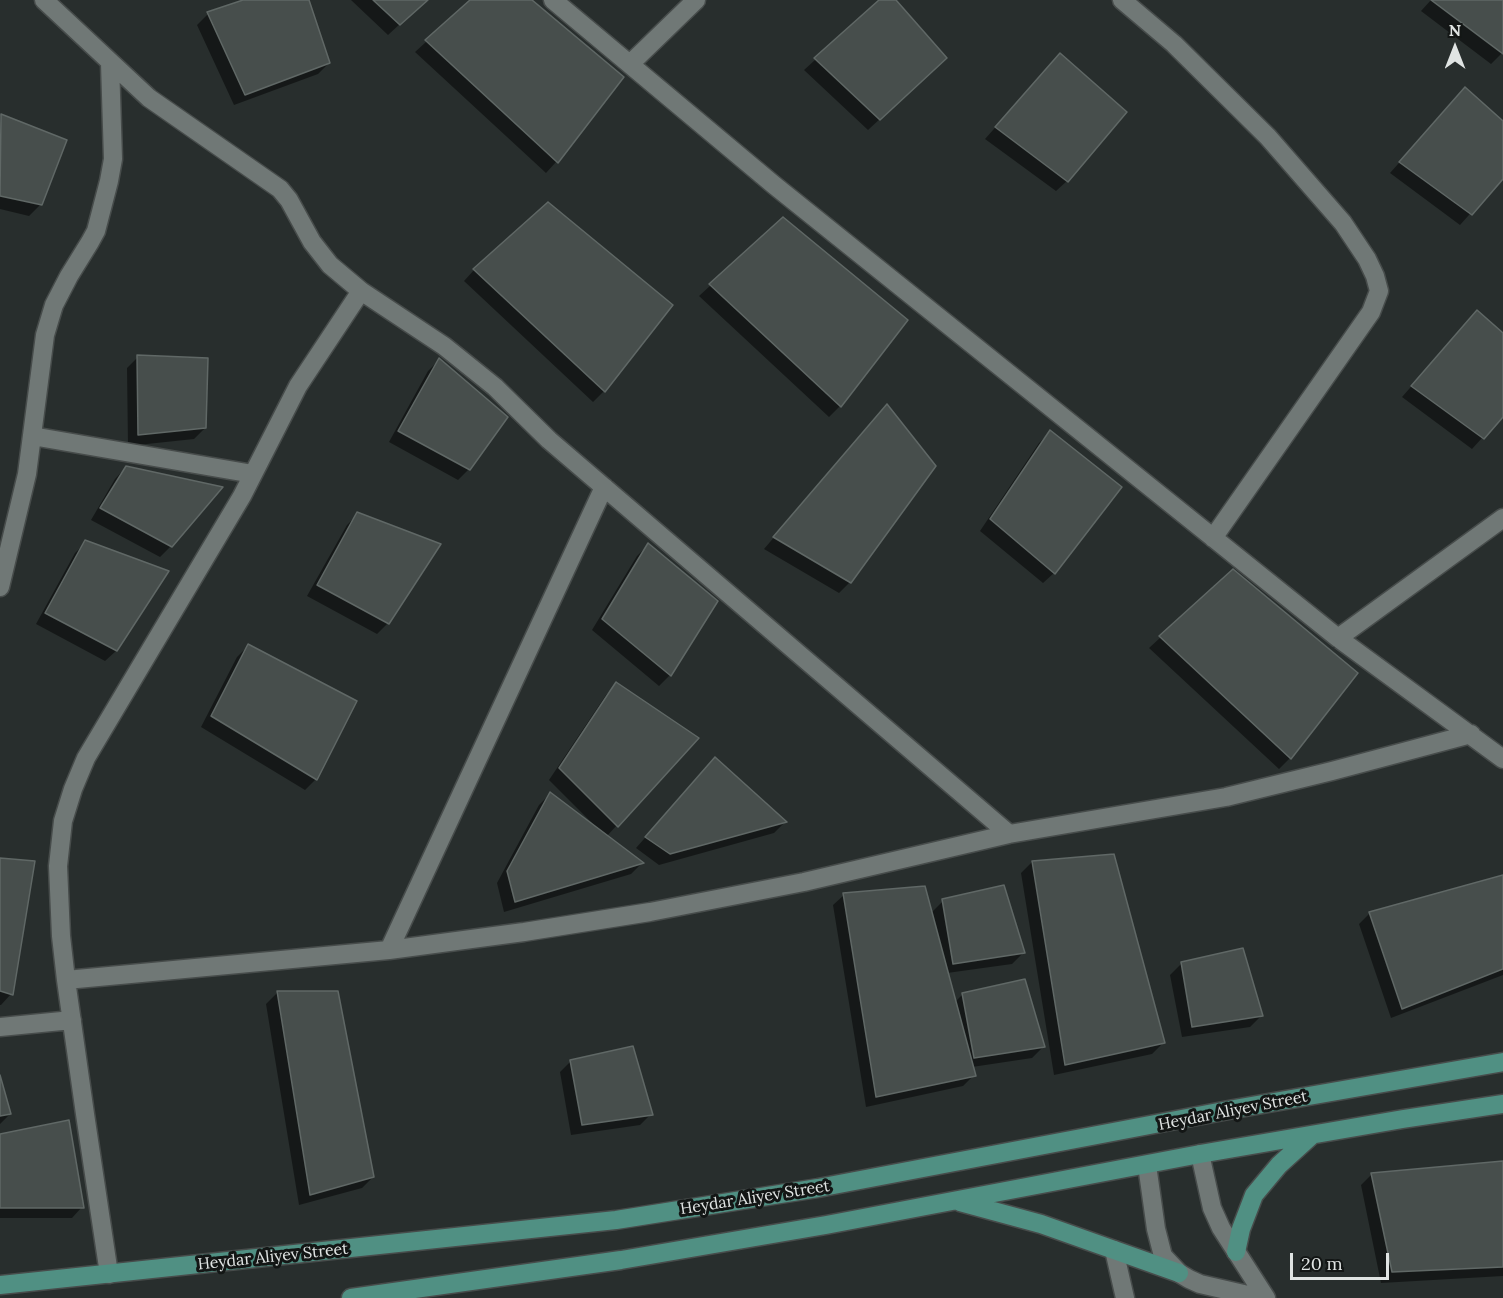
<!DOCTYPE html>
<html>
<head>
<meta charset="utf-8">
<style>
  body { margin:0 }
  #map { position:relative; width:1503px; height:1298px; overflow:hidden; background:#282e2d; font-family:Lora,serif }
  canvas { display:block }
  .north { position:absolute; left:1425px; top:18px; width:60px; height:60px; -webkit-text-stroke:4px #131615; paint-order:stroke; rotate:0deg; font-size:16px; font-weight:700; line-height:24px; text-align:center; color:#e0e4e3 }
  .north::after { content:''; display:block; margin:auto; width:21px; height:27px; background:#e0e4e3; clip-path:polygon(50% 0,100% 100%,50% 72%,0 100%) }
  .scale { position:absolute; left:1290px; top:1253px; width:99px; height:27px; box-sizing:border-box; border:3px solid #e0e4e3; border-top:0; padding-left:8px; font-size:18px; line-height:21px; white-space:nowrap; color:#e0e4e3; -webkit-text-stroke:4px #131615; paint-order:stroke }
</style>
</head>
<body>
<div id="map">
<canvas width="1503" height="1298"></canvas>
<div class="north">N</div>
<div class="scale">20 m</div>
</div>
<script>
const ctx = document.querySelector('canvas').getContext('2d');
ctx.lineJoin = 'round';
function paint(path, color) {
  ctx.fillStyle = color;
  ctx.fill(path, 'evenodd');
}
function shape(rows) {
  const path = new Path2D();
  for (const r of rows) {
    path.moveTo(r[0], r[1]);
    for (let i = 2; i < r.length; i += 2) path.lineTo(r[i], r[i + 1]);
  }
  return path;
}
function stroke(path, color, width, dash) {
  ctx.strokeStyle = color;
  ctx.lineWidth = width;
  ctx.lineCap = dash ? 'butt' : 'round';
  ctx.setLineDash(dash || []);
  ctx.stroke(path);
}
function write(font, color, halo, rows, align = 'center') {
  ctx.font = font + ' Lora,serif';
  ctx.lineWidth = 6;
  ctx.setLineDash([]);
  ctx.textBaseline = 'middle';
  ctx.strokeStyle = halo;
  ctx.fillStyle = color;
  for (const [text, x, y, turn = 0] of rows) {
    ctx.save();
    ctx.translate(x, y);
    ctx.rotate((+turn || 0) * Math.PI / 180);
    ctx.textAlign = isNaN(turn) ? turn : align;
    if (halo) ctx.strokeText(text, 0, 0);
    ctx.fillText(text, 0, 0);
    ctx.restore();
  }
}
paint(shape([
  [247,0,307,0,329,63,318,74,234,105,197,25,208,14],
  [351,0,426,0,388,35],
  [472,0,530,0,622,77,556,162,546,173,415,52],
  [881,0,894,0,934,69,868,130,804,70],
  [1431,0,1503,0,1503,52,1491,64,1421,11],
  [1050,66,1067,181,1056,191,985,139],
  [1465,89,1503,123,1503,177,1460,225,1390,173],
  [1,116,40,205,29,216,0,209,0,117],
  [783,219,906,320,840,406,829,417,699,296],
  [474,270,670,306,604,391,593,402,464,281],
  [1467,323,1503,335,1503,415,1472,449,1402,397],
  [138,357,205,428,194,439,128,446,127,368],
  [439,360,469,469,458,480,389,442,428,371],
  [877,417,850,582,839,593,764,549],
  [1050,432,1054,573,1043,583,980,531,1039,443],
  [126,467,171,546,160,557,91,520,115,479],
  [358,514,388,623,377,634,307,596,347,525],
  [86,542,116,651,105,661,36,624,75,553],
  [648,545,670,675,659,686,592,630,637,556],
  [1233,571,1356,673,1290,758,1279,769,1149,648],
  [248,646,355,701,316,779,305,790,201,727,237,657],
  [617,684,697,739,606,837,642,863,631,874,504,912,497,883,539,805,550,794,595,826,549,780,606,695],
  [705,770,785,822,774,833,659,865,636,848],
  [0,859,11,994,1,1005,0,1005],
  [1032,862,1163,1043,1152,1054,1054,1075,1021,873],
  [1503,877,1503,975,1391,1018,1359,924,1370,913],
  [844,895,931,913,943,901,1023,953,1012,964,947,973,955,1002,963,994,1043,1047,1032,1058,972,1067,974,1075,963,1086,866,1107,833,905],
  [1242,950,1261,1016,1250,1027,1182,1037,1170,975,1181,964],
  [277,993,373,1177,362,1188,299,1205,266,1004],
  [571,1061,651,1114,640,1125,571,1135,560,1072],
  [0,1080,10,1114,0,1124],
  [0,1135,82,1207,72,1218,0,1218],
  [1503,1162,1503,1276,1381,1283,1361,1185,1372,1174]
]), '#0007');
const building = shape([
  [243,0,309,0,330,63,245,95,207,12,243,0],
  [373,0,428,0,400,25,373,0],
  [470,0,532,0,624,77,558,163,425,40,470,0],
  [879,0,896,0,947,58,880,120,814,58,879,0],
  [1431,0,1503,0,1503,54,1431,0],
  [1060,53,1127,112,1068,182,995,127,1060,53],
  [1465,87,1503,121,1503,179,1472,215,1399,162,1465,87],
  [1,114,67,140,42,205,0,196,1,114],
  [548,202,673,305,605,392,473,269,548,202],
  [783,217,908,320,841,407,709,284,783,217],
  [1477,310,1503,333,1503,417,1484,439,1411,386,1477,310],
  [137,355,208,358,206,428,138,435,137,355],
  [439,358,508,417,470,470,398,431,439,358],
  [887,404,936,466,851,583,773,537,887,404],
  [1050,430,1122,487,1055,574,990,519,1050,430],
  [126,466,223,487,172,547,100,508,126,466],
  [357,512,441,544,389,624,317,585,357,512],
  [85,540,169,571,117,651,45,613,85,540],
  [648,543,718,601,671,676,602,619,648,543],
  [1233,569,1358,673,1291,759,1159,636,1233,569],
  [248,644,357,701,317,780,211,716,248,644],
  [616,682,699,738,618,827,559,768,616,682],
  [715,757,787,822,670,854,645,837,715,757],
  [550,792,644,863,515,902,507,871,550,792],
  [1114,854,1165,1043,1065,1065,1032,861,1114,854],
  [0,858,35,861,13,995,0,991,0,858],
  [1503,875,1503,969,1402,1009,1369,912,1503,875],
  [1004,885,1025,953,953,964,942,899,1004,885],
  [925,886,976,1076,876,1097,843,893,925,886],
  [1243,948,1263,1016,1192,1027,1181,962,1243,948],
  [1025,979,1045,1047,974,1058,962,993,1025,979],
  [277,991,338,991,374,1177,310,1195,277,991],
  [633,1046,653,1115,582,1125,570,1060,633,1046],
  [0,1075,11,1114,0,1116,0,1075],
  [69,1120,84,1208,0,1208,0,1134,69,1120],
  [1503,1161,1503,1267,1392,1272,1371,1173,1503,1161]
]);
paint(building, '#474e4c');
stroke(building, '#606866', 1.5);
const minor = shape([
  [44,0,149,98,280,189,289,200,312,242,330,265,361,291,298,386,242,496,86,758,73,789,63,821,58,866,61,936,66,980,85,1114,109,1274],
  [553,0,774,185,1338,638,1503,759],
  [1122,0,1174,44,1268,137,1343,223,1367,259,1375,276,1379,291,1371,312,1213,538],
  [630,64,696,0],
  [361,291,444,346,495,387,549,440,1009,834],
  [32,436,253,474],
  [0,587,27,474,45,335,54,305,69,276,90,242,96,231,109,181,113,159,110,63],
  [1338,638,1503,518],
  [389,950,604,487],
  [66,980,389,950,524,932,650,912,804,882,1009,834,1226,797,1332,771,1471,734],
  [0,1027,72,1020],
  [1200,1154,1212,1208,1221,1228,1266,1298],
  [1147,1165,1156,1229,1163,1256,1179,1273,1189,1279,1200,1284,1261,1298],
  [1114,1250,1125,1298]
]);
const major = shape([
  [960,1202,1041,1224,1179,1273],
  [1236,1252,1241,1229,1254,1195,1279,1165,1312,1135],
  [0,1285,616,1220,818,1188,1234,1109,1503,1062],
  [351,1298,621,1260,826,1225,1200,1154,1403,1119,1503,1104]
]);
stroke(minor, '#474c4b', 21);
stroke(major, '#474c4b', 21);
stroke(minor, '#707876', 18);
stroke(major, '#509083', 18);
write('16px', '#e0e4e3', '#131615', [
  ["Heydar Aliyev Street",1233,1111,-11],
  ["Heydar Aliyev Street",755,1198,-9],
  ["Heydar Aliyev Street",273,1257,-6]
]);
</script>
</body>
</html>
